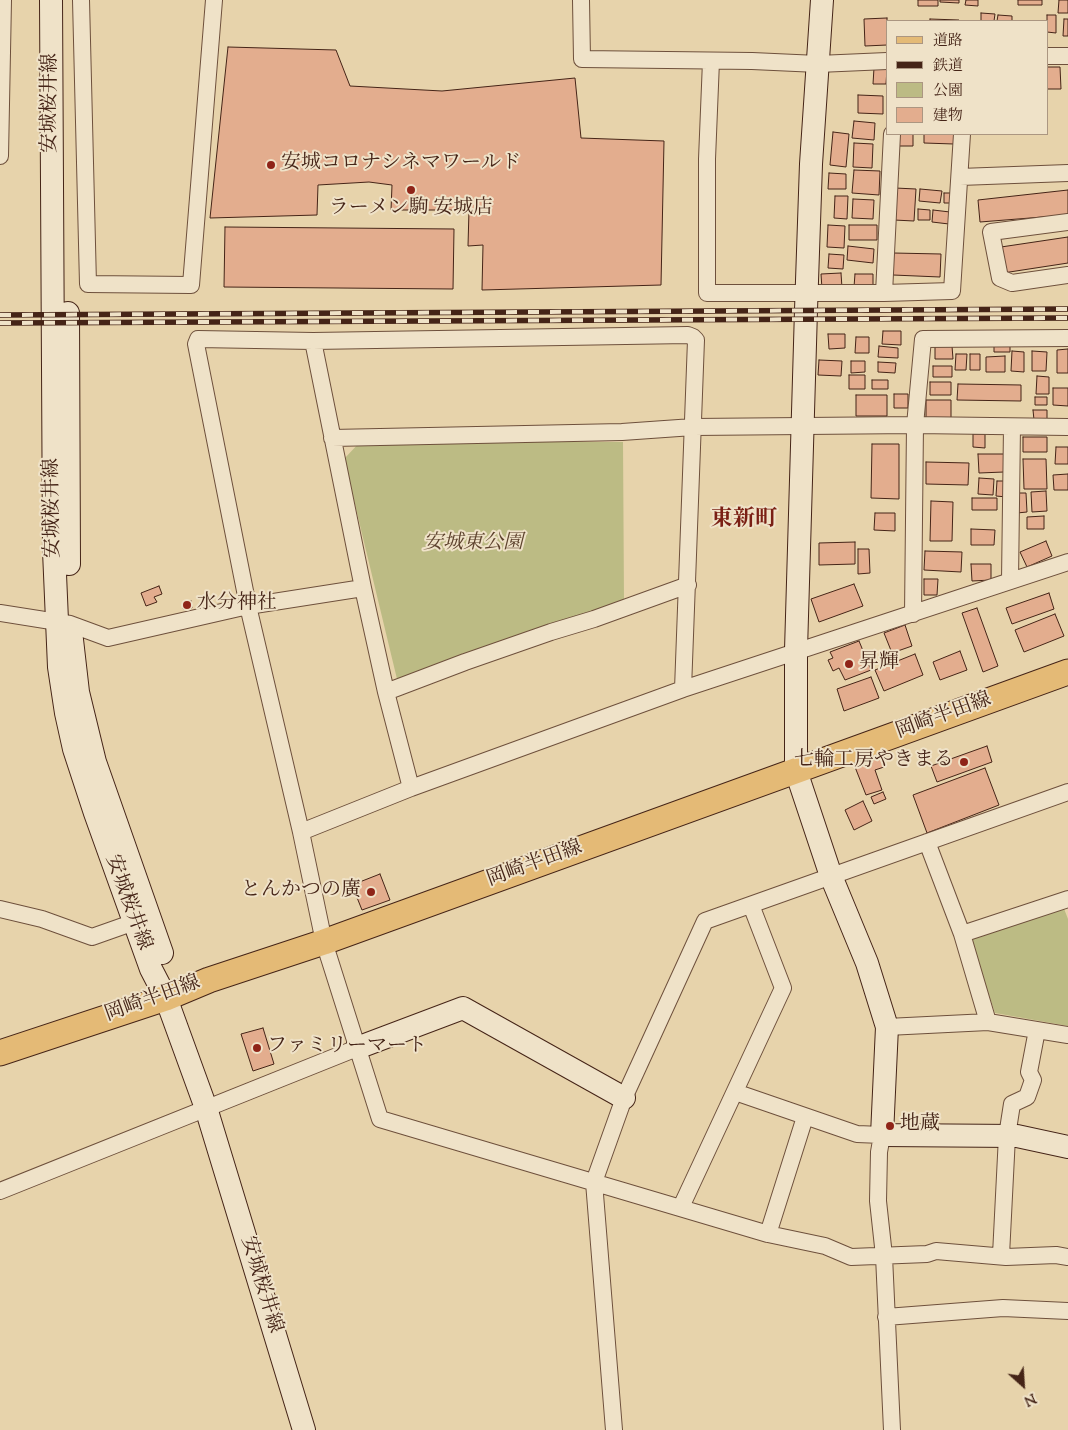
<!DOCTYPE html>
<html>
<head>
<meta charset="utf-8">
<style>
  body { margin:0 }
  #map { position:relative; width:1068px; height:1430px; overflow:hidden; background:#e7d3ab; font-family:"Sorts Mill Goudy","Noto Serif JP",serif }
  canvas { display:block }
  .legend { position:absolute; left:886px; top:20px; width:162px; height:115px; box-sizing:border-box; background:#efe2c8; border:1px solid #ab9681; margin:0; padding:6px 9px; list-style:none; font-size:15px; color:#452417 }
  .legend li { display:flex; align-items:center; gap:10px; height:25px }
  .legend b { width:25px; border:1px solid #ab9681 }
  .north { position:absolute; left:998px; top:1360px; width:50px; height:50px; -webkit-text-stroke:4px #efe2c8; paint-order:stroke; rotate:154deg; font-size:14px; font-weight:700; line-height:20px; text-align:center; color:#452417 }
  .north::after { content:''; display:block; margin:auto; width:18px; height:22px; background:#452417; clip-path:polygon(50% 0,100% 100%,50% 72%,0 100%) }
</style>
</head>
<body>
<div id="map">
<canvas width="1068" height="1430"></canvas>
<ul class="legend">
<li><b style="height:6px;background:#e4ba76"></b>道路</li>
<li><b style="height:6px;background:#452417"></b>鉄道</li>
<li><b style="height:14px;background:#bcbb84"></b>公園</li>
<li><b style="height:14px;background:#e3ad8e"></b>建物</li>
</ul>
<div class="north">N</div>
</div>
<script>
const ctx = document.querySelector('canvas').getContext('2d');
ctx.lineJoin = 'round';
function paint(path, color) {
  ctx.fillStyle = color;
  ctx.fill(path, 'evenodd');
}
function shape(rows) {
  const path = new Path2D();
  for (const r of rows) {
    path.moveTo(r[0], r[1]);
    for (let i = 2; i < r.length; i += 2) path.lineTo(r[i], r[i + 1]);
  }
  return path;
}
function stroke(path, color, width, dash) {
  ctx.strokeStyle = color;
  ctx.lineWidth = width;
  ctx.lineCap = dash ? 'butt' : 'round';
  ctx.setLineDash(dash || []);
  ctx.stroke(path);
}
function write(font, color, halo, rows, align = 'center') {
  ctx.font = font + ' "Sorts Mill Goudy","Noto Serif JP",serif';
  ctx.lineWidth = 4;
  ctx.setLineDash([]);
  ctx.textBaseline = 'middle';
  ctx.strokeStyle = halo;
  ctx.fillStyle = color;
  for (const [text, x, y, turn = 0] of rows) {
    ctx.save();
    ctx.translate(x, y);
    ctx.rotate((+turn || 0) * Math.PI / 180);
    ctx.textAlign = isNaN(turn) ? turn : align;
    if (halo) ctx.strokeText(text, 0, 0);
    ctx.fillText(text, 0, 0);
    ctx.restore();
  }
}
paint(shape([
  [360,442,623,442,624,601,397,679,344,459],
  [1063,906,1068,919,1068,1026,995,1013,970,938]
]), '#bcbb84');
const building = shape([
  [918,0,938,0,938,6,918,6,918,0],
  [940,0,959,0,959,3,940,2,940,0],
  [966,0,978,0,978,6,965,5,966,0],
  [1018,0,1042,0,1042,5,1018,5,1018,0],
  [1059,0,1068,0,1068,13,1058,13,1059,0],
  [981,13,995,14,994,21,981,21,981,13],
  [998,15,1012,16,1012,21,997,21,998,15],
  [1047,15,1056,15,1056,33,1047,32,1047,15],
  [887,18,887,45,865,46,864,19,887,18],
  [930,19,959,20,959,21,930,21,930,19],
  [1064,19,1068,19,1068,36,1063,36,1064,19],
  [228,47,336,50,350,86,442,91,575,78,581,138,664,141,661,285,482,290,483,245,468,246,469,210,391,210,392,185,369,182,318,185,317,215,210,218,228,47],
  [1047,67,1060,67,1061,89,1047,89,1047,67],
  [874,68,887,69,886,84,873,84,874,68],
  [858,95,883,96,883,114,858,113,858,95],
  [854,121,875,123,874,140,852,138,854,121],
  [833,132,849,134,846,167,830,165,833,132],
  [897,134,913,134,913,146,897,146,897,134],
  [924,134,954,134,954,144,924,143,924,134],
  [854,143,873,144,872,168,853,167,854,143],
  [854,170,880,171,879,195,852,193,854,170],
  [829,173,846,174,846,189,828,189,829,173],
  [895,188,916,189,914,221,894,220,895,188],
  [920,189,942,191,940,203,919,201,920,189],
  [1068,190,1068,215,980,222,978,200,1068,190],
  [944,193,953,193,953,203,944,203,944,193],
  [835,196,848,196,847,219,834,218,835,196],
  [853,199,874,200,873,219,852,218,853,199],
  [918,209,930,210,930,220,918,220,918,209],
  [933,210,950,212,949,224,932,222,933,210],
  [828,225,845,226,844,248,827,247,828,225],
  [849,225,877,225,877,240,849,240,849,225],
  [225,227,454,229,453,289,224,287,225,227],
  [1068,237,1068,263,1003,273,1001,247,1068,237],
  [848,246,874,249,873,263,847,260,848,246],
  [893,253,941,254,940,277,893,275,893,253],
  [829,254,844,255,843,269,828,268,829,254],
  [841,273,842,288,822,289,821,274,841,273],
  [855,274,873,274,873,287,854,287,855,274],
  [883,331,901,331,901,345,882,344,883,331],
  [828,334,845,334,845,348,829,349,828,334],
  [856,337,869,337,869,353,855,353,856,337],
  [1010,343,1010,352,994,352,994,344,1010,343],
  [879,346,898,348,898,358,878,357,879,346],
  [935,346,952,346,953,359,935,359,935,346],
  [1068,349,1068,373,1057,373,1057,350,1068,349],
  [1012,351,1024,352,1024,372,1011,371,1012,351],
  [1032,351,1047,352,1046,371,1032,371,1032,351],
  [956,354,967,354,966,370,955,370,956,354],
  [970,354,980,354,980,370,970,370,970,354],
  [1005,356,1005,372,986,372,986,357,1005,356],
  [819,360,842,361,841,376,818,375,819,360],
  [851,361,865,361,865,372,851,373,851,361],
  [878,362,896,363,895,373,878,372,878,362],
  [933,366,952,366,952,377,933,377,933,366],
  [849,375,865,375,865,389,849,389,849,375],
  [1037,376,1049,377,1049,394,1036,394,1037,376],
  [872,380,888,380,888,389,872,389,872,380],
  [930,382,951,382,951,395,930,395,930,382],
  [958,384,1021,385,1021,401,957,400,958,384],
  [1053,388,1068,388,1068,406,1053,405,1053,388],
  [894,394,908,394,908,408,894,408,894,394],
  [856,395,887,395,887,416,856,416,856,395],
  [1035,397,1047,397,1047,405,1035,405,1035,397],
  [926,400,951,400,951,419,926,418,926,400],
  [1033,410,1047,410,1047,420,1034,420,1033,410],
  [973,434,985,434,985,448,973,447,973,434],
  [1023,437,1047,437,1047,452,1023,452,1023,437],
  [872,444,899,444,899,499,871,498,872,444],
  [1056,447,1068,447,1068,464,1055,464,1056,447],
  [978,454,1004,454,1004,472,979,473,978,454],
  [1023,459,1046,459,1047,489,1024,489,1023,459],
  [926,462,969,463,968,485,926,484,926,462],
  [1068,474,1068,490,1054,490,1053,475,1068,474],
  [979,478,994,479,993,495,978,494,979,478],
  [997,481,1008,481,1007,497,996,496,997,481],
  [1046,491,1047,511,1032,512,1031,492,1046,491],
  [1016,493,1026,493,1027,512,1017,513,1016,493],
  [972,498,997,498,997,510,972,510,972,498],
  [931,501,953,502,952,541,930,541,931,501],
  [875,513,895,513,895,531,874,530,875,513],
  [1044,516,1044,529,1027,529,1027,517,1044,516],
  [971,529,995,530,994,545,971,545,971,529],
  [1046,541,1052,556,1027,567,1020,552,1046,541],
  [855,542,855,564,819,565,819,543,855,542],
  [858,549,869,549,870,573,858,574,858,549],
  [925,551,962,552,961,572,924,570,925,551],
  [971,564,991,564,991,580,972,581,971,564],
  [924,579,938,579,937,595,924,595,924,579],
  [854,584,863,606,819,622,811,599,854,584],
  [159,586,162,594,154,597,157,602,146,606,141,593,159,586],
  [1049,593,1054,609,1012,624,1006,608,1049,593],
  [191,601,192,608,183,609,183,602,191,601],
  [977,608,998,666,983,672,962,613,977,608],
  [1055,614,1064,636,1024,652,1015,630,1055,614],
  [905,625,912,646,892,653,884,633,905,625],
  [859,641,871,670,845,680,839,668,833,671,828,660,833,658,830,652,859,641],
  [960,651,967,670,940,680,933,662,960,651],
  [915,654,923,675,884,691,875,670,915,654],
  [871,677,879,698,844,711,837,689,871,677],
  [987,746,992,762,937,782,931,766,987,746],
  [881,757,884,767,875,770,882,790,866,795,855,767,881,757],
  [985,768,999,805,927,833,913,795,985,768],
  [883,792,886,799,874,804,871,797,883,792],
  [863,801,872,821,854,830,845,810,863,801],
  [380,874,390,900,362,910,352,885,380,874],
  [263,1028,274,1064,253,1071,241,1034,263,1028]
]);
paint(building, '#e3ad8e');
stroke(building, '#452417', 1);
const street = shape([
  [81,0,88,284,191,285,214,0],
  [581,0,582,59,752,61,818,64,887,61],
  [1047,56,1068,56],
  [711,61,707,159,707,293,884,293,952,291,962,134],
  [0,156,3,0],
  [960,177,1068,173],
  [1068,222,991,232,1000,278,1012,283,1068,275],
  [884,293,892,134],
  [313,341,688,335,693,337,696,340,683,689],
  [332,438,622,432,693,427,915,425,1068,427],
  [1010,580,1012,427],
  [0,613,70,624,108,638,248,606,363,588],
  [913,614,915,425,923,339,1068,338],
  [386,692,465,662,551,632,594,619,688,585],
  [411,788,386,692,363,588,313,341,198,339,196,344,248,606,301,832,324,942,380,1119,768,1234,825,1246,851,1257,927,1254,936,1251,1006,1257,1056,1255,1068,1257],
  [301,832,411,788,683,689,1068,562],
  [927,842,962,934,988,1022],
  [0,909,42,919,92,937,143,919],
  [962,934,1068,899],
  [887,1027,988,1022,1068,1035],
  [735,1092,857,1134,882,1135,879,1152,878,1201,884,1256,892,1430],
  [0,1191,357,1048],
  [681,1207,783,988,751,905],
  [768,1234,805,1117],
  [1001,1255,1007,1136,1012,1104,1027,1097,1033,1080,1029,1072,1037,1030],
  [886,1317,1003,1308,1068,1311],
  [614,1430,594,1182,624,1098,705,921,1068,792]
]);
const secondary = shape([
  [51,0,54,551,59,667,66,713,74,749,95,813,151,969,166,998,206,1108,304,1430],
  [822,0,811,164,806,310,796,650,796,771,831,876,867,963,887,1027,882,1135,1017,1136,1068,1147],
  [68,313,69,564],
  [71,631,78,692,95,762,162,953],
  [357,1048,463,1008,624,1098]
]);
const primary = shape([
  [0,1053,166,998,209,980,324,942,1068,672]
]);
stroke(street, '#6e503c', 18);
stroke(secondary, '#452417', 24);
stroke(primary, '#452417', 27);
stroke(street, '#efe2c8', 16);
stroke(secondary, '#efe2c8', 22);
stroke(primary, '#e4ba76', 25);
const rail = shape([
  [0,315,1068,309],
  [0,323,1068,318]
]);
stroke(rail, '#452417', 5.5);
stroke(rail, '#efe2c8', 4, [11]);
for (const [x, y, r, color] of [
  [271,165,5,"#8f2418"],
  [411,190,5,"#8f2418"],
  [187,605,5,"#8f2418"],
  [849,664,5,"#8f2418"],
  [964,762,5,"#8f2418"],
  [371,892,5,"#8f2418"],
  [257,1048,5,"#8f2418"],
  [890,1126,5,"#8f2418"]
]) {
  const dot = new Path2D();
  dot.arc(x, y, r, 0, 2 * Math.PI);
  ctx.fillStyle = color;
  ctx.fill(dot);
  stroke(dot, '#efe2c8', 2);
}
write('20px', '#452417', '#efe2c8', [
  ["安城桜井線",52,103,-90],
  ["安城桜井線",54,508,-91],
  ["岡崎半田線",944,717,-20],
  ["岡崎半田線",535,865,-20],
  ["安城桜井線",127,903,70],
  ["岡崎半田線",153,1000,-20],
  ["安城桜井線",260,1285,73]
]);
write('20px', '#452417', '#efe2c8', [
  ["安城コロナシネマワールド",281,165],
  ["ラーメン駒 安城店",411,210,"center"],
  ["水分神社",197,605],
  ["昇輝",859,664],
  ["七輪工房やきまる",954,762,"right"],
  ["とんかつの廣",361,892,"right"],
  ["ファミリーマート",267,1048],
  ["地蔵",900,1126]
], 'left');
write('italic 20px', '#5d422d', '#efe2c8', [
  ["安城東公園",473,545]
]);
write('bold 22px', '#7a1f14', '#efe2c8', [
  ["東新町",744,521]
]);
</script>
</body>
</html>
